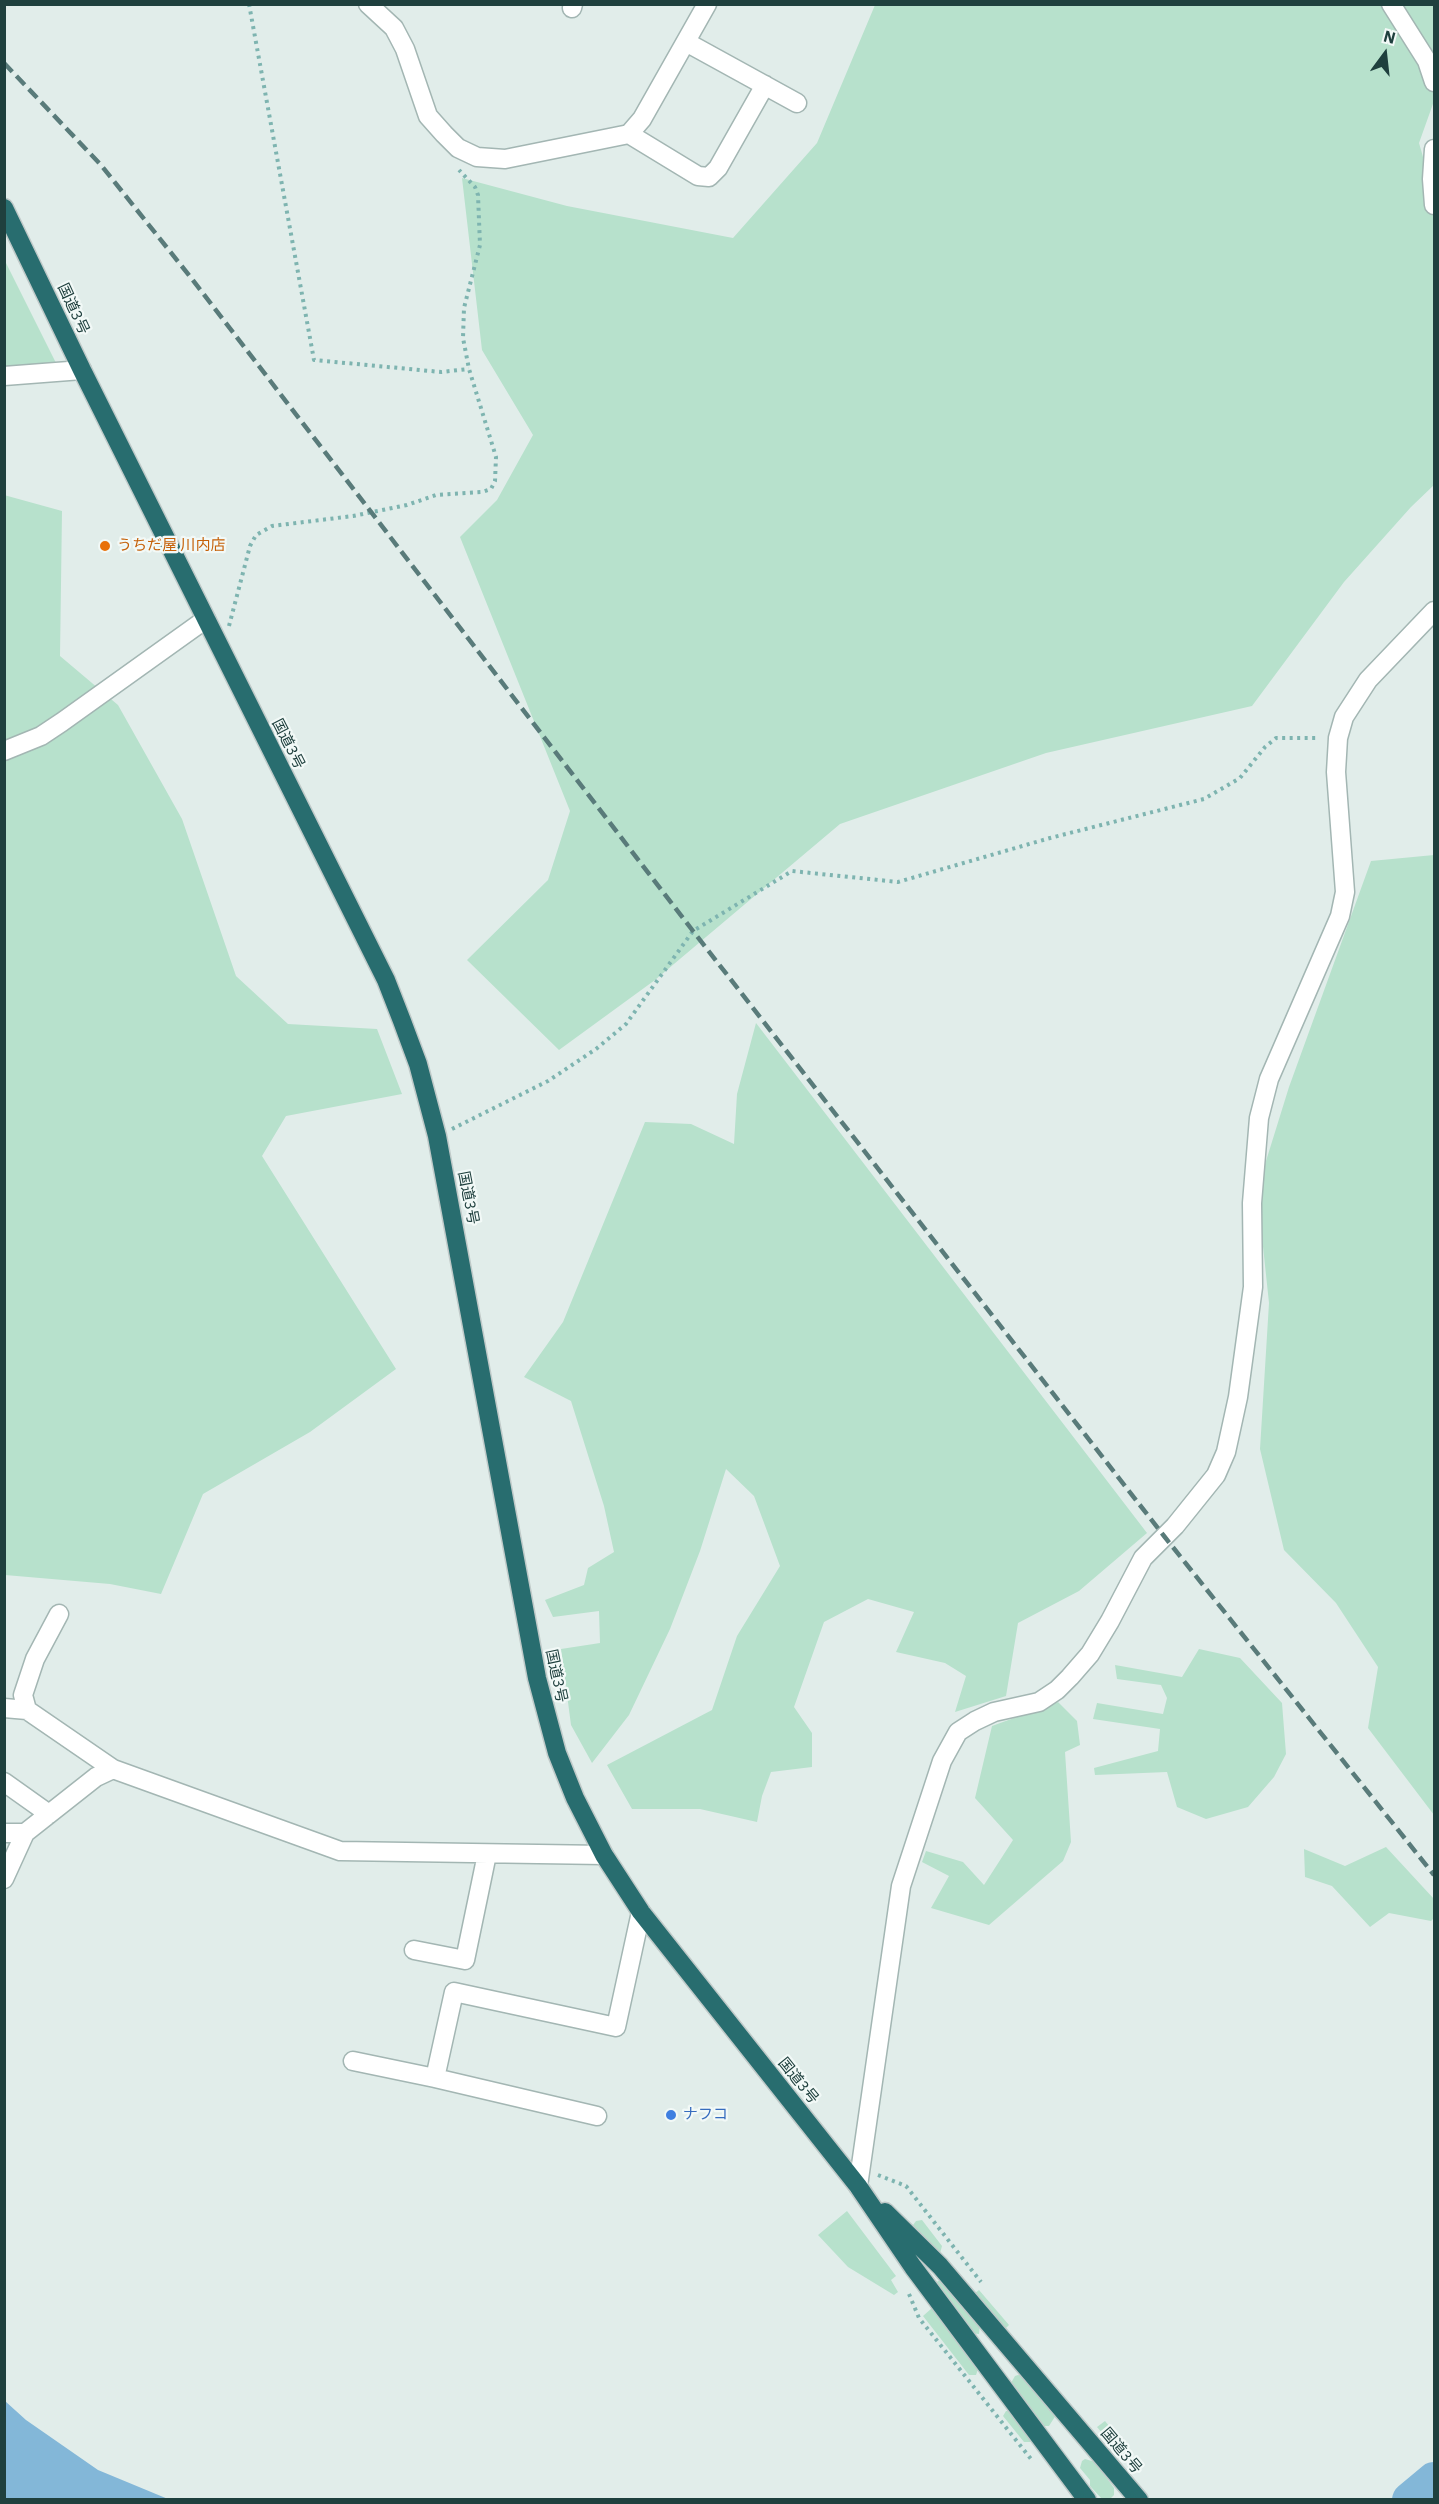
<!DOCTYPE html>
<html>
<head>
<meta charset="utf-8">
<style>
  body { margin:0 }
  #map { position:relative; width:1439px; height:2504px; overflow:hidden; background:#e1edea; font-family:"IBM Plex Sans",sans-serif }
  canvas { display:block }
  .frame { position:absolute; inset:0; border:6px solid #1f403e; pointer-events:none }
  .north { position:absolute; left:1355px; top:24px; width:60px; height:60px; -webkit-text-stroke:4px #f2f9f7; paint-order:stroke; rotate:15deg; font-size:16px; font-weight:700; line-height:24px; text-align:center; color:#1f403e }
  .north::after { content:''; display:block; margin:auto; width:21px; height:27px; background:#1f403e; clip-path:polygon(50% 0,100% 100%,50% 72%,0 100%) }
</style>
</head>
<body>
<div id="map">
<canvas width="1439" height="2504"></canvas>
<div class="frame"></div>
<div class="north">N</div>
</div>
<script>
const ctx = document.querySelector('canvas').getContext('2d');
ctx.lineJoin = 'round';
function paint(path, color) {
  ctx.fillStyle = color;
  ctx.fill(path, 'evenodd');
}
function shape(rows) {
  const path = new Path2D();
  for (const r of rows) {
    path.moveTo(r[0], r[1]);
    for (let i = 2; i < r.length; i += 2) path.lineTo(r[i], r[i + 1]);
  }
  return path;
}
function stroke(path, color, width, dash) {
  ctx.strokeStyle = color;
  ctx.lineWidth = width;
  ctx.lineCap = dash ? 'butt' : 'round';
  ctx.setLineDash(dash || []);
  ctx.stroke(path);
}
function write(font, color, halo, rows, align = 'center') {
  ctx.font = font + ' "IBM Plex Sans","Noto Sans JP",sans-serif';
  ctx.lineWidth = 4.5;
  ctx.setLineDash([]);
  ctx.textBaseline = 'middle';
  ctx.strokeStyle = halo;
  ctx.fillStyle = color;
  for (const [text, x, y, turn = 0] of rows) {
    ctx.save();
    ctx.translate(x, y);
    ctx.rotate((+turn || 0) * Math.PI / 180);
    ctx.textAlign = isNaN(turn) ? turn : align;
    if (halo) ctx.strokeText(text, 0, 0);
    ctx.fillText(text, 0, 0);
    ctx.restore();
  }
}
paint(shape([
  [875,5,1434,5,1434,101,1419,143,1434,195,1434,485,1411,507,1344,582,1252,706,1046,753,840,824,655,980,559,1050,467,960,548,880,570,811,460,537,497,500,533,435,482,350,462,178,567,206,733,238,817,143],
  [4,259,56,363,5,367],
  [4,495,62,511,60,656,118,705,182,819,236,976,288,1024,377,1029,402,1094,286,1116,262,1156,396,1369,310,1432,203,1494,161,1594,110,1584,5,1575],
  [1434,855,1434,1815,1368,1728,1378,1667,1336,1603,1284,1550,1260,1449,1269,1303,1257,1190,1289,1087,1371,861],
  [756,1023,1147,1533,1079,1591,1018,1623,1006,1696,955,1712,966,1676,945,1663,896,1652,914,1612,868,1599,824,1622,794,1707,812,1733,812,1767,771,1772,762,1796,757,1822,700,1809,632,1809,607,1765,712,1710,737,1636,780,1566,754,1496,726,1469,700,1551,670,1629,629,1715,592,1763,571,1725,561,1649,600,1643,599,1611,553,1617,545,1600,584,1585,588,1568,614,1552,604,1506,571,1401,524,1377,563,1322,645,1122,691,1124,734,1144,737,1094],
  [1199,1649,1240,1658,1282,1703,1286,1754,1274,1777,1248,1807,1206,1819,1177,1807,1167,1772,1095,1775,1094,1768,1158,1751,1160,1729,1093,1719,1097,1703,1163,1714,1167,1698,1161,1685,1117,1679,1115,1665,1182,1677],
  [1058,1702,1077,1721,1080,1745,1065,1752,1071,1842,1063,1861,989,1925,931,1908,949,1876,922,1862,926,1851,963,1862,984,1885,1013,1840,975,1798,992,1726],
  [1386,1847,1434,1899,1434,1918,1431,1921,1389,1913,1370,1927,1332,1886,1305,1877,1304,1849,1345,1866],
  [847,2211,896,2276,891,2280,898,2292,894,2295,848,2267,818,2235],
  [922,2220,942,2246,939,2257,913,2225,916,2221],
  [938,2281,943,2281,980,2324,979,2334,970,2333,936,2283],
  [979,2290,1009,2325,1004,2330,974,2294],
  [932,2308,978,2369,976,2375,969,2375,923,2316],
  [1018,2375,1023,2376,1056,2415,1049,2426,1040,2426,1011,2383,1015,2376],
  [1006,2411,1011,2411,1031,2440,1030,2442,1024,2442,1003,2416],
  [1105,2421,1130,2452,1123,2458,1097,2427],
  [1085,2459,1095,2462,1114,2488,1114,2495,1111,2498,1102,2499,1090,2486,1090,2480,1080,2468,1082,2461]
]), '#b7e1cc');
paint(shape([
  [5,2401,26,2420,98,2470,168,2499,5,2499]
]), '#83b7d8');
stroke(shape([
  [1410,2500,1434,2480]
]), '#83b7d8', 36);
const minor = shape([
  [368,4,394,28,405,49,428,116,444,134,458,148,477,157,505,159,629,134,642,119,707,4],
  [1391,4,1427,61,1434,82],
  [572,8,573,4],
  [686,42,797,103],
  [629,134,698,176,709,177,718,168,765,85],
  [1434,149,1432,179,1434,205],
  [4,376,82,370],
  [4,751,41,736,62,722,206,619],
  [59,1614,35,1659,23,1695,27,1710,113,1769],
  [4,1708,27,1710],
  [4,1782,49,1814],
  [4,1833,25,1833,96,1777,113,1769,340,1851,604,1855],
  [4,1879,25,1833],
  [414,1950,465,1960,487,1854],
  [353,2061,435,2078],
  [597,2116,435,2078,454,1992,616,2027,641,1912],
  [858,2186,901,1886,942,1761,958,1732,975,1721,994,1712,1039,1702,1057,1690,1070,1677,1090,1654,1110,1621,1143,1558,1175,1526,1216,1475,1226,1452,1238,1397,1253,1287,1252,1203,1259,1118,1269,1079,1340,916,1345,892,1336,772,1338,738,1344,717,1368,680,1434,611]
]);
const highway = shape([
  [4,208,82,370,386,980,402,1021,418,1064,437,1136,537,1678,557,1753,575,1798,604,1855,641,1912,858,2186,913,2267,1087,2500],
  [885,2212,940,2266,1139,2500]
]);
stroke(minor, '#a3b6b3', 21);
stroke(highway, '#c0cac9', 21);
stroke(shape([
  [249,4,314,360,441,372,469,369],
  [229,626,250,546,256,535,272,526,353,516,407,505,436,495,482,492,491,489,495,481,496,457,469,369,463,338,464,308,480,245,478,195,475,187,459,170],
  [452,1129,548,1081,596,1049,626,1024,693,931,792,871,898,882,1050,838,1204,799,1240,778,1265,747,1276,738,1319,738],
  [878,2175,906,2186,981,2282],
  [909,2294,919,2318,1031,2459]
]), '#7eb4b0', 4, [3, 4.5]);
stroke(minor, '#fff', 18);
stroke(highway, '#286d6f', 18);
stroke(shape([
  [4,63,101,165,192,279,693,931,1164,1536,1434,1875]
]), '#597b7a', 4.5, [12, 6]);
for (const [x, y, r, color] of [
  [105,546,6,"#e8710a"],
  [671,2115,6,"#3f7fe0"]
]) {
  const dot = new Path2D();
  dot.arc(x, y, r, 0, 2 * Math.PI);
  ctx.fillStyle = color;
  ctx.fill(dot);
  stroke(dot, '#f2f9f7', 2);
}
write('15px', '#1f403e', '#f2f9f7', [
  ["国道3号",73,309,65],
  ["国道3号",288,744,63],
  ["国道3号",468,1198,79],
  ["国道3号",556,1676,78],
  ["国道3号",798,2081,51],
  ["国道3号",1121,2451,50]
]);
write('15px', '#c56008', '#f2f9f7', [
  ["うちだ屋 川内店",117,546]
], 'left');
write('15px', '#366cbe', '#f2f9f7', [
  ["ナフコ",683,2115]
], 'left');
</script>
</body>
</html>
